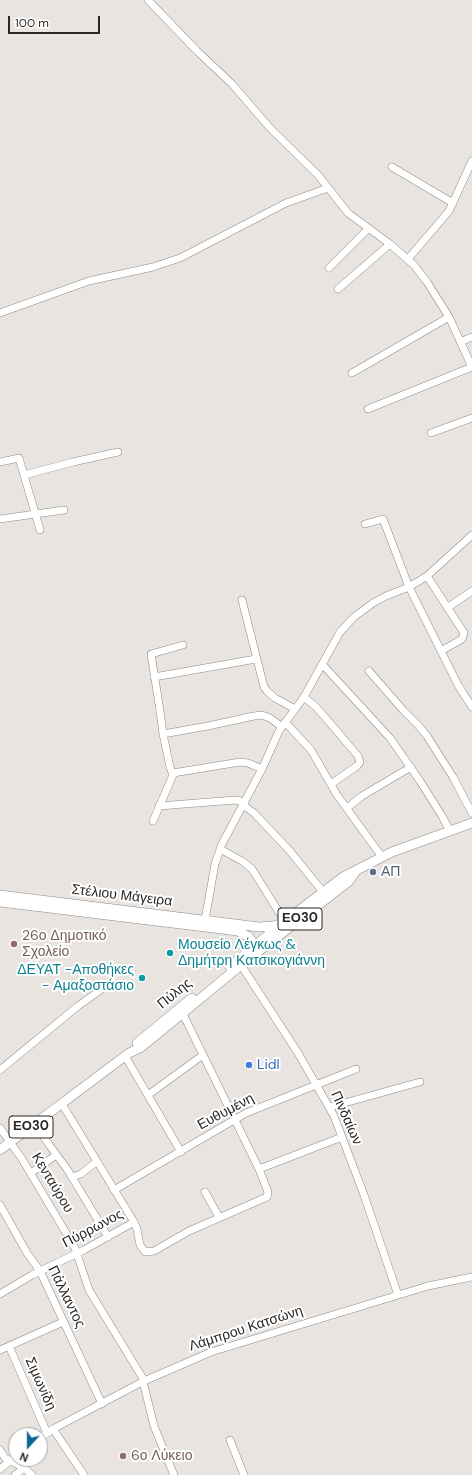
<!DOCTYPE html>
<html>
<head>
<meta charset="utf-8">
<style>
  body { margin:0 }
  #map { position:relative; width:472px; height:1475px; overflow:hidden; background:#e9e4e0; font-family:"DM Sans",sans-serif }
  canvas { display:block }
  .north { position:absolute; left:8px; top:1427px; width:40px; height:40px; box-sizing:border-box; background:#fff; border:1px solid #a9a9a8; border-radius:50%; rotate:201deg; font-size:11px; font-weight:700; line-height:16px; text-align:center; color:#292726 }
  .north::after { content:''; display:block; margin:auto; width:14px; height:18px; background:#096595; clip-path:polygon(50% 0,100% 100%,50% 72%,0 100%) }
  .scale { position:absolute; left:8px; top:16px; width:92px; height:18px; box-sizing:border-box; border:2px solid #292726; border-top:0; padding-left:5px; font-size:12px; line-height:14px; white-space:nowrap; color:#292726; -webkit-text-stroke:3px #fff; paint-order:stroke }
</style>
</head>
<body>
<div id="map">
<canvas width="472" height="1475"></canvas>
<div class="north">N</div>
<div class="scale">100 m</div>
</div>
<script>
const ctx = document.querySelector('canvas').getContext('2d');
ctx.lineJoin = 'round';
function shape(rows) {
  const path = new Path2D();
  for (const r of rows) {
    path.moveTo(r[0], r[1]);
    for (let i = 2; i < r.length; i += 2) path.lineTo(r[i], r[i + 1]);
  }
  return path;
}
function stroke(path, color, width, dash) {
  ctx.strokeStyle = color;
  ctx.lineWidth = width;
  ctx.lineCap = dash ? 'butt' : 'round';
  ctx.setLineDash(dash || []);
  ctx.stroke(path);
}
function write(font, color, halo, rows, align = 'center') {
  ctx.font = font + ' "DM Sans",sans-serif';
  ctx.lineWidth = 4;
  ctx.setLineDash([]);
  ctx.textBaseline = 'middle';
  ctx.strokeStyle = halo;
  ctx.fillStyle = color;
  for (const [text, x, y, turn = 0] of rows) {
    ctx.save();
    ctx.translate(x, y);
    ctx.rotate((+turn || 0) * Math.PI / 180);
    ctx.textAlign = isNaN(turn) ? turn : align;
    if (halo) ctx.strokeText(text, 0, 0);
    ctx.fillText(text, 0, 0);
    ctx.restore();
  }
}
const minor = shape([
  [148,0,197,51,232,84,270,128,318,175,348,213,390,244,414,265,427,282,449,317,472,367],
  [392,167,453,203],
  [408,259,449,211,472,161],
  [329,268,368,229],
  [338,289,390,244],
  [0,313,89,281,153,267,180,258,286,203,328,188],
  [460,342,472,337],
  [352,373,449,317],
  [368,409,472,367],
  [431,433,472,418],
  [0,462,19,458,40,530],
  [24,475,73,462,118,452],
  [0,519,64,510],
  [365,524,383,519,409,587,458,685,472,707],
  [427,576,464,633,462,639,441,651],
  [242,600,264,687,267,691,275,698,295,709],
  [447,608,472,591],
  [322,664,390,738,420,781,442,816,450,831],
  [369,671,403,710,417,724,427,736,453,777,472,813],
  [154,677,256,659],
  [304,697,316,707,336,730,358,756,360,762,357,766,331,784],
  [285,722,311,750,337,795,382,857],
  [163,734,208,726,254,716,262,715,270,718,282,727],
  [173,773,240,762,248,763,262,769],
  [243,805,254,813,289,850,323,892],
  [159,806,235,800,245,802],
  [347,808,362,796,411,767],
  [153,821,173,775,170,767,163,734,159,704,151,654,183,645],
  [220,849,242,861,252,869,285,922],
  [205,920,215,864,222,844,262,769,279,731,304,697,340,632,354,617,373,603,386,596,409,587,427,576,472,535],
  [241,965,298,1053,334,1116,364,1195,398,1295],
  [125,1056,181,1152],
  [0,1070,78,1006,106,986],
  [148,1095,203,1055],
  [62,1104,134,1222,137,1229,140,1245,145,1252,154,1251,189,1231,267,1197,268,1192,259,1169,181,1010],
  [330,1107,420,1082],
  [35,1124,50,1146,67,1169,108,1237],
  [0,1128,22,1159,75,1248,89,1290,142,1377,154,1426,174,1475],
  [259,1169,342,1137],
  [31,1173,56,1155],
  [72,1177,81,1174,96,1162],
  [114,1190,246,1113,356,1069],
  [205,1192,219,1217],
  [0,1205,27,1253,40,1271,102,1404],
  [0,1294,32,1275,84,1250,134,1222],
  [9,1346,47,1433],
  [0,1350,63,1322],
  [53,1429,84,1475],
  [40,1438,53,1429,144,1381,211,1352,428,1286,472,1277],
  [230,1440,244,1475],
  [0,1450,5,1458,24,1468,32,1475],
  [0,1469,16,1456],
  [15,1475,24,1468]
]);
const major = shape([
  [0,895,259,927,273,926,280,924],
  [0,902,238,931,249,937,258,950],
  [230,967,281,924,343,877,392,852,472,823],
  [137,1043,192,998],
  [0,1150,129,1053,140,1048,150,1040,241,965,348,882,356,871]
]);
stroke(minor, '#8d8a86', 8);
stroke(major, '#8d8a86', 10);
stroke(minor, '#fff', 7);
stroke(major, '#fff', 9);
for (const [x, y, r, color] of [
  [373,872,4,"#5c6f8a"],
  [14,944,4,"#8d6e63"],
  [170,953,4,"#0f9aa8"],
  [142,978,4,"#0f9aa8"],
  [249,1065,4,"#3f7fe0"],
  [123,1456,4,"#8d6e63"]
]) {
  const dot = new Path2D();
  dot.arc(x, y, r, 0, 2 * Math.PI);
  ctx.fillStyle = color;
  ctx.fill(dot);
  stroke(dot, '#fff', 1.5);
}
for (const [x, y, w] of [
  [300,919,44],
  [31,1127,44]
]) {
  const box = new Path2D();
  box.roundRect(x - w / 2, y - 11, w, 22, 3);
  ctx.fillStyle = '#fff';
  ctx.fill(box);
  stroke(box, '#292726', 1);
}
write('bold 13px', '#292726', null, [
  ["ΕΟ30",300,919],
  ["ΕΟ30",31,1127]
]);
write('14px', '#4e5e75', '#fff', [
  ["ΑΠ",381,872]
], 'left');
write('14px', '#292726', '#fff', [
  ["Στέλιου Μάγειρα",122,896,7],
  ["Πύλης",175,994,-39],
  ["Ευθυμένη",226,1112,-28],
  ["Πινδαίων",346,1118,66],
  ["Κενταύρου",52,1183,59],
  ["Πύρρωνος",93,1229,-28],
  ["Πάλλαντος",66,1297,64],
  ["Λάμπρου Κατσώνη",246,1329,-18],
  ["Σιμωνίδη",40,1384,66]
]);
write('14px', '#785e54', '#fff', [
  ["26ο Δημοτικό",22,936],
  ["Σχολείο",22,952],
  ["6ο Λύκειο",131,1456]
], 'left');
write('14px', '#0d838f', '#fff', [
  ["Μουσείο Λέγκως &",178,945],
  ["Δημήτρη Κατσικογιάννη",178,961],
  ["ΔΕΥΑΤ -Αποθήκες",134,970,"right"],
  ["- Αμαξοστάσιο",134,986,"right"]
], 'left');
write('14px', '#366cbe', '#fff', [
  ["Lidl",257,1065]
], 'left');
</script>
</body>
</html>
